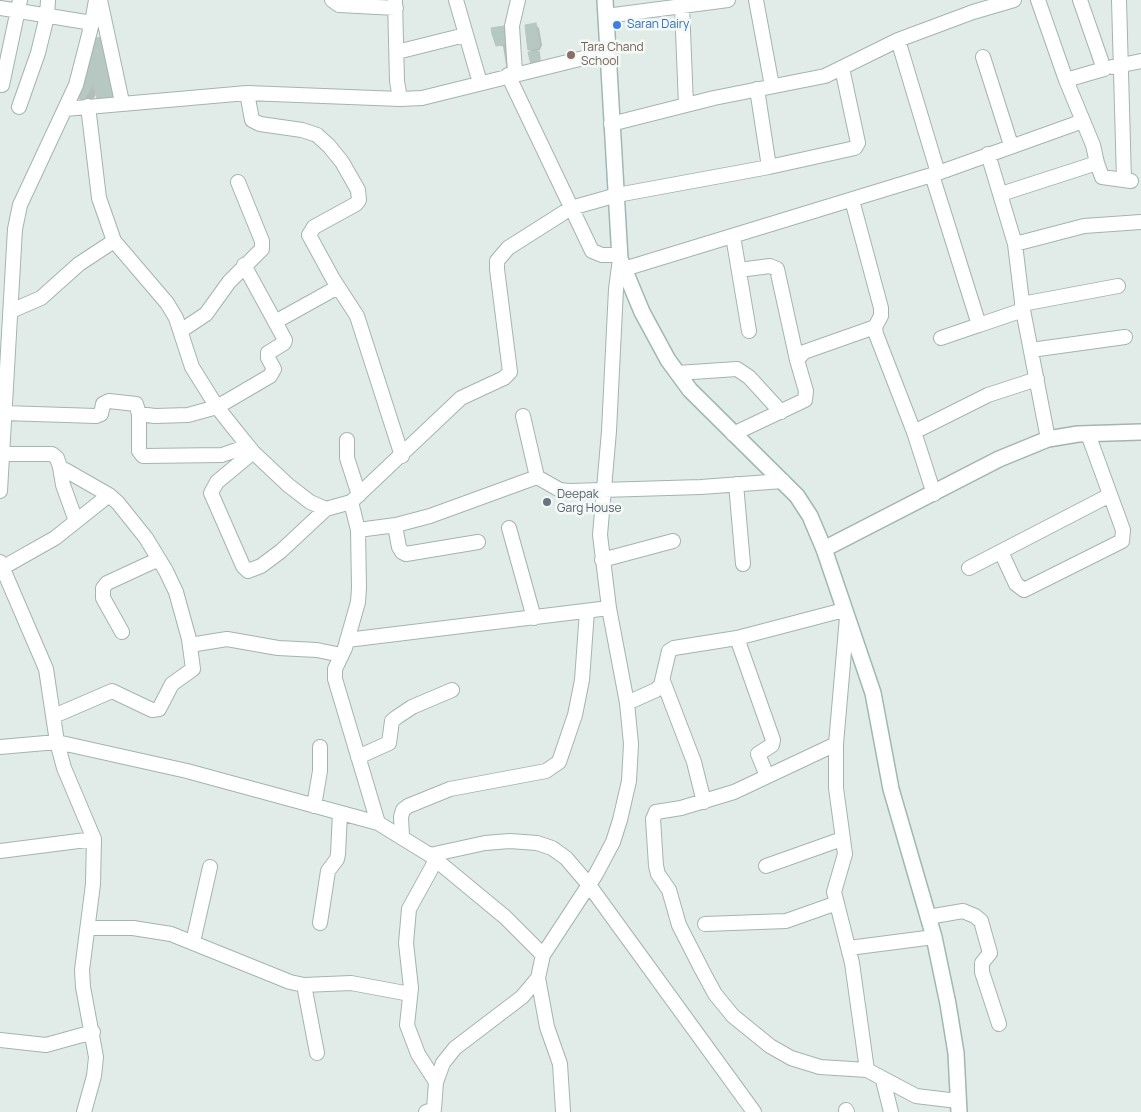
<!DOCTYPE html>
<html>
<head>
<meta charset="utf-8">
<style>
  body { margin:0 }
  canvas { display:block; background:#e1ece9 }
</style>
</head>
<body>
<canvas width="1141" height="1112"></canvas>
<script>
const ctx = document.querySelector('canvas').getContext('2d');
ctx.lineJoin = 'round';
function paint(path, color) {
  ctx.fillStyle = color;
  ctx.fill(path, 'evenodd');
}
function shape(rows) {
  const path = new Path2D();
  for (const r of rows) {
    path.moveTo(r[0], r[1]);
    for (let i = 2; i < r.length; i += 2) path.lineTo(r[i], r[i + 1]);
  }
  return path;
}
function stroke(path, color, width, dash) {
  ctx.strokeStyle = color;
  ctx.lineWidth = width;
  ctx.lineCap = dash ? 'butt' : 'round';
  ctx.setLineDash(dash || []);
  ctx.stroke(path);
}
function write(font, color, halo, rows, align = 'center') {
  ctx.font = font + ' Manrope,sans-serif';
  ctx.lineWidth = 5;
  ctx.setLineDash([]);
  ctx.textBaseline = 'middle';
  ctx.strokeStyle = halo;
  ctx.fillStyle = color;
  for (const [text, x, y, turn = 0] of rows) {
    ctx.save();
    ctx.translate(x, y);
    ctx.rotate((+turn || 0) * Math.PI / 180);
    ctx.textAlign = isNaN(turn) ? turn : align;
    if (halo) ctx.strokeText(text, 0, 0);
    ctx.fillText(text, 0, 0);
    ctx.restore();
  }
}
paint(shape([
  [536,25,539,28,542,45,540,50,537,50,540,53,541,65,529,49],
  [504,28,505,29,512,72,507,71,503,46,497,45],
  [96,39,119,104,97,93,90,105,77,97]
]), '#0003');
const building = shape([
  [536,23,539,42,527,43,525,25,536,23],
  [504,26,506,32,492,34,491,28,504,26],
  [506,32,507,38,494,40,492,34,506,32],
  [105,37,114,99,98,102,93,84,84,101,76,97,96,38,105,37],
  [507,38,507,44,496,46,494,40,507,38],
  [539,42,539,48,528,50,527,43,539,42],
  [539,51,540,64,531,65,528,52,539,51]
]);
paint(building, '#b7c7c2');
stroke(building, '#b4c6c1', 1);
const minor = shape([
  [100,0,122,102],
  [332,0,339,5,396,8],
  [395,0,397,81,400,99],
  [456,0,480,83],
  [756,0,772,86],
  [1038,0,1066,80],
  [1119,0,1124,180],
  [682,6,686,105],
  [0,8,92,23],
  [606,16,728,0],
  [898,40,938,173],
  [397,52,465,35],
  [983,57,1011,145],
  [1112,67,1141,61],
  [515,73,512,26,518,0],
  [508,75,592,251,602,255,620,255],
  [2,85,20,0],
  [757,89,769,167],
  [247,93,252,120,260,124,302,130,317,135,329,146,342,162,358,190,359,200,356,204,314,227,309,235,333,279,357,316,402,456],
  [88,106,99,198,114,241,167,303,176,318,192,367,217,407,236,431,253,452,288,485,310,502,326,509,351,502,461,398,504,378,510,372,497,269,497,261,508,248,571,208,617,195,769,167,855,148,858,143,842,68],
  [19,107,38,53,47,16,48,0],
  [65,109,247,93,400,99,422,98,608,52],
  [611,124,714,98,825,76,898,40,973,12,1014,0],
  [988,154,1015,244,1023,310,1048,439],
  [1097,163,1102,177,1131,181],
  [932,175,979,325,1023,310],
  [1001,194,1097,163,1093,145,1083,121],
  [852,200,881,308,881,316,875,327,876,334,914,432,934,494],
  [733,236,749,331],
  [1015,244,1084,226,1141,222],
  [624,269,938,173,1083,121,1066,80,1104,69,1080,0],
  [739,270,770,266,777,269,797,360],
  [1022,304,1118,286],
  [11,311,41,298,79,264,114,241],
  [275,322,338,287],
  [182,330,206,314,229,282,262,249,262,241,238,182],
  [941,338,979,325],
  [1031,350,1125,337],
  [677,373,737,369,749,377,781,412],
  [4,413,96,416,101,414,103,404,109,401,136,404,139,414,155,416,188,415,217,407,270,376,274,369,268,358,268,353,284,343,285,340,244,265],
  [139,414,139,451,143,456,222,455,248,446],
  [523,416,537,477],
  [914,432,988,395,1037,379],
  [733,434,805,400,806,391,797,360,804,352,875,327],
  [347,440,347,458,359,495],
  [253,452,217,482,211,493,243,566,248,571,261,566,281,551,326,509],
  [1,454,52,454,57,458,60,467,109,495,118,503,146,538,166,571,176,592,189,639,193,669,172,684,159,709,152,710,112,691,54,716],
  [60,467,63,485,76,521],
  [736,484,743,564],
  [0,491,15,229,20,205,76,85,92,23,96,0],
  [351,502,358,530,359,588,358,602,345,648,335,669,335,679,378,823],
  [395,526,399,547,402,552,406,554,478,542],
  [509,528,534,618],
  [358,530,396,525,430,516,537,477,560,490,569,491,701,487,783,481],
  [1001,552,1016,584,1024,590,1122,541,1123,530,1088,434],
  [602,560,673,541],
  [0,562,46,669,57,742,64,768,94,839,93,884,82,970,83,987,96,1057,94,1076,84,1112],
  [2,568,55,538,109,495],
  [969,568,1110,495],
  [847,617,836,744,836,788,845,854,834,892,852,963,867,1070,916,1096,958,1101],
  [122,632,103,598,103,588,107,583,159,559],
  [737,638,773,740,772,745,758,754,767,776],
  [347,640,609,608],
  [190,645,227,639,278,648,317,650,341,655],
  [663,681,694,762,704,802],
  [627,703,656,690,661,685,669,651,674,648,737,638,844,610],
  [836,744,734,792,681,808,656,812,653,819,656,866,658,874,669,890,679,925,702,970,715,994,733,1016,770,1046,791,1058,820,1067,867,1070],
  [0,747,57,742,187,771,378,823,430,855,505,917,543,955],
  [358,757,389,743,392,721,397,717,412,707,452,690],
  [314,806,320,771,320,747],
  [402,836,401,817,403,810,408,806,450,789,546,771,559,762,575,715,582,680,587,611],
  [0,851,94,839],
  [430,855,485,843,510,841,537,843,552,848,566,858,589,885,754,1112],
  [766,866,842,839],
  [928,917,963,911,975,916,981,921,990,953,982,963,982,972,999,1024],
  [320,923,328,871,337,859,338,854,340,813],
  [705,924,786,921,837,903],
  [89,928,133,928,171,934,290,982,304,985,351,983,410,994],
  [193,942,210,867],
  [849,948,934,937],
  [538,978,547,1027,560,1064,563,1111],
  [304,985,317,1053],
  [0,1040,46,1045,93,1032],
  [883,1080,891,1112],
  [436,1082,418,1054,407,1025,411,988,406,943,409,909,436,860],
  [846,1110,847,1112],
  [426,1112,434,1109,436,1082,443,1063,455,1048,522,997,538,978,543,955,596,874,613,842,620,820,629,781,631,744,627,703,609,608,600,535,609,431,616,289,620,259]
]);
const tertiary = shape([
  [824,549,999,459,1048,439,1078,434,1141,432]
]);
const secondary = shape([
  [605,0,620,259,642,312,668,360,690,390,797,496,810,516,824,549,873,693,891,789,934,937,948,1004,956,1053,959,1112]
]);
stroke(minor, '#a4b4b1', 16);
stroke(tertiary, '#a4b4b1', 18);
stroke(secondary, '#9fb8b3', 18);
stroke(minor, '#fff', 14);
stroke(tertiary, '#fff', 15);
stroke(secondary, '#fff', 15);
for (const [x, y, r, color] of [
  [617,25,5,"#3f7fe0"],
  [571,55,5,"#8d6e63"],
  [547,502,5,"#6b7280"]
]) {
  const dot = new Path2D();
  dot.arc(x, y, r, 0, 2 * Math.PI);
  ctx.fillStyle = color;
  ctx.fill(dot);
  stroke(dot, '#f2f9f6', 2);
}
write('12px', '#366cbe', '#f2f9f6', [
  ["Saran Dairy",627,25]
], 'left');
write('12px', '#785e54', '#f2f9f6', [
  ["Tara Chand",581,48],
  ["School",581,62]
], 'left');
write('12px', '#5b616d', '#f2f9f6', [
  ["Deepak",557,495],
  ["Garg House",557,509]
], 'left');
</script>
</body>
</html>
